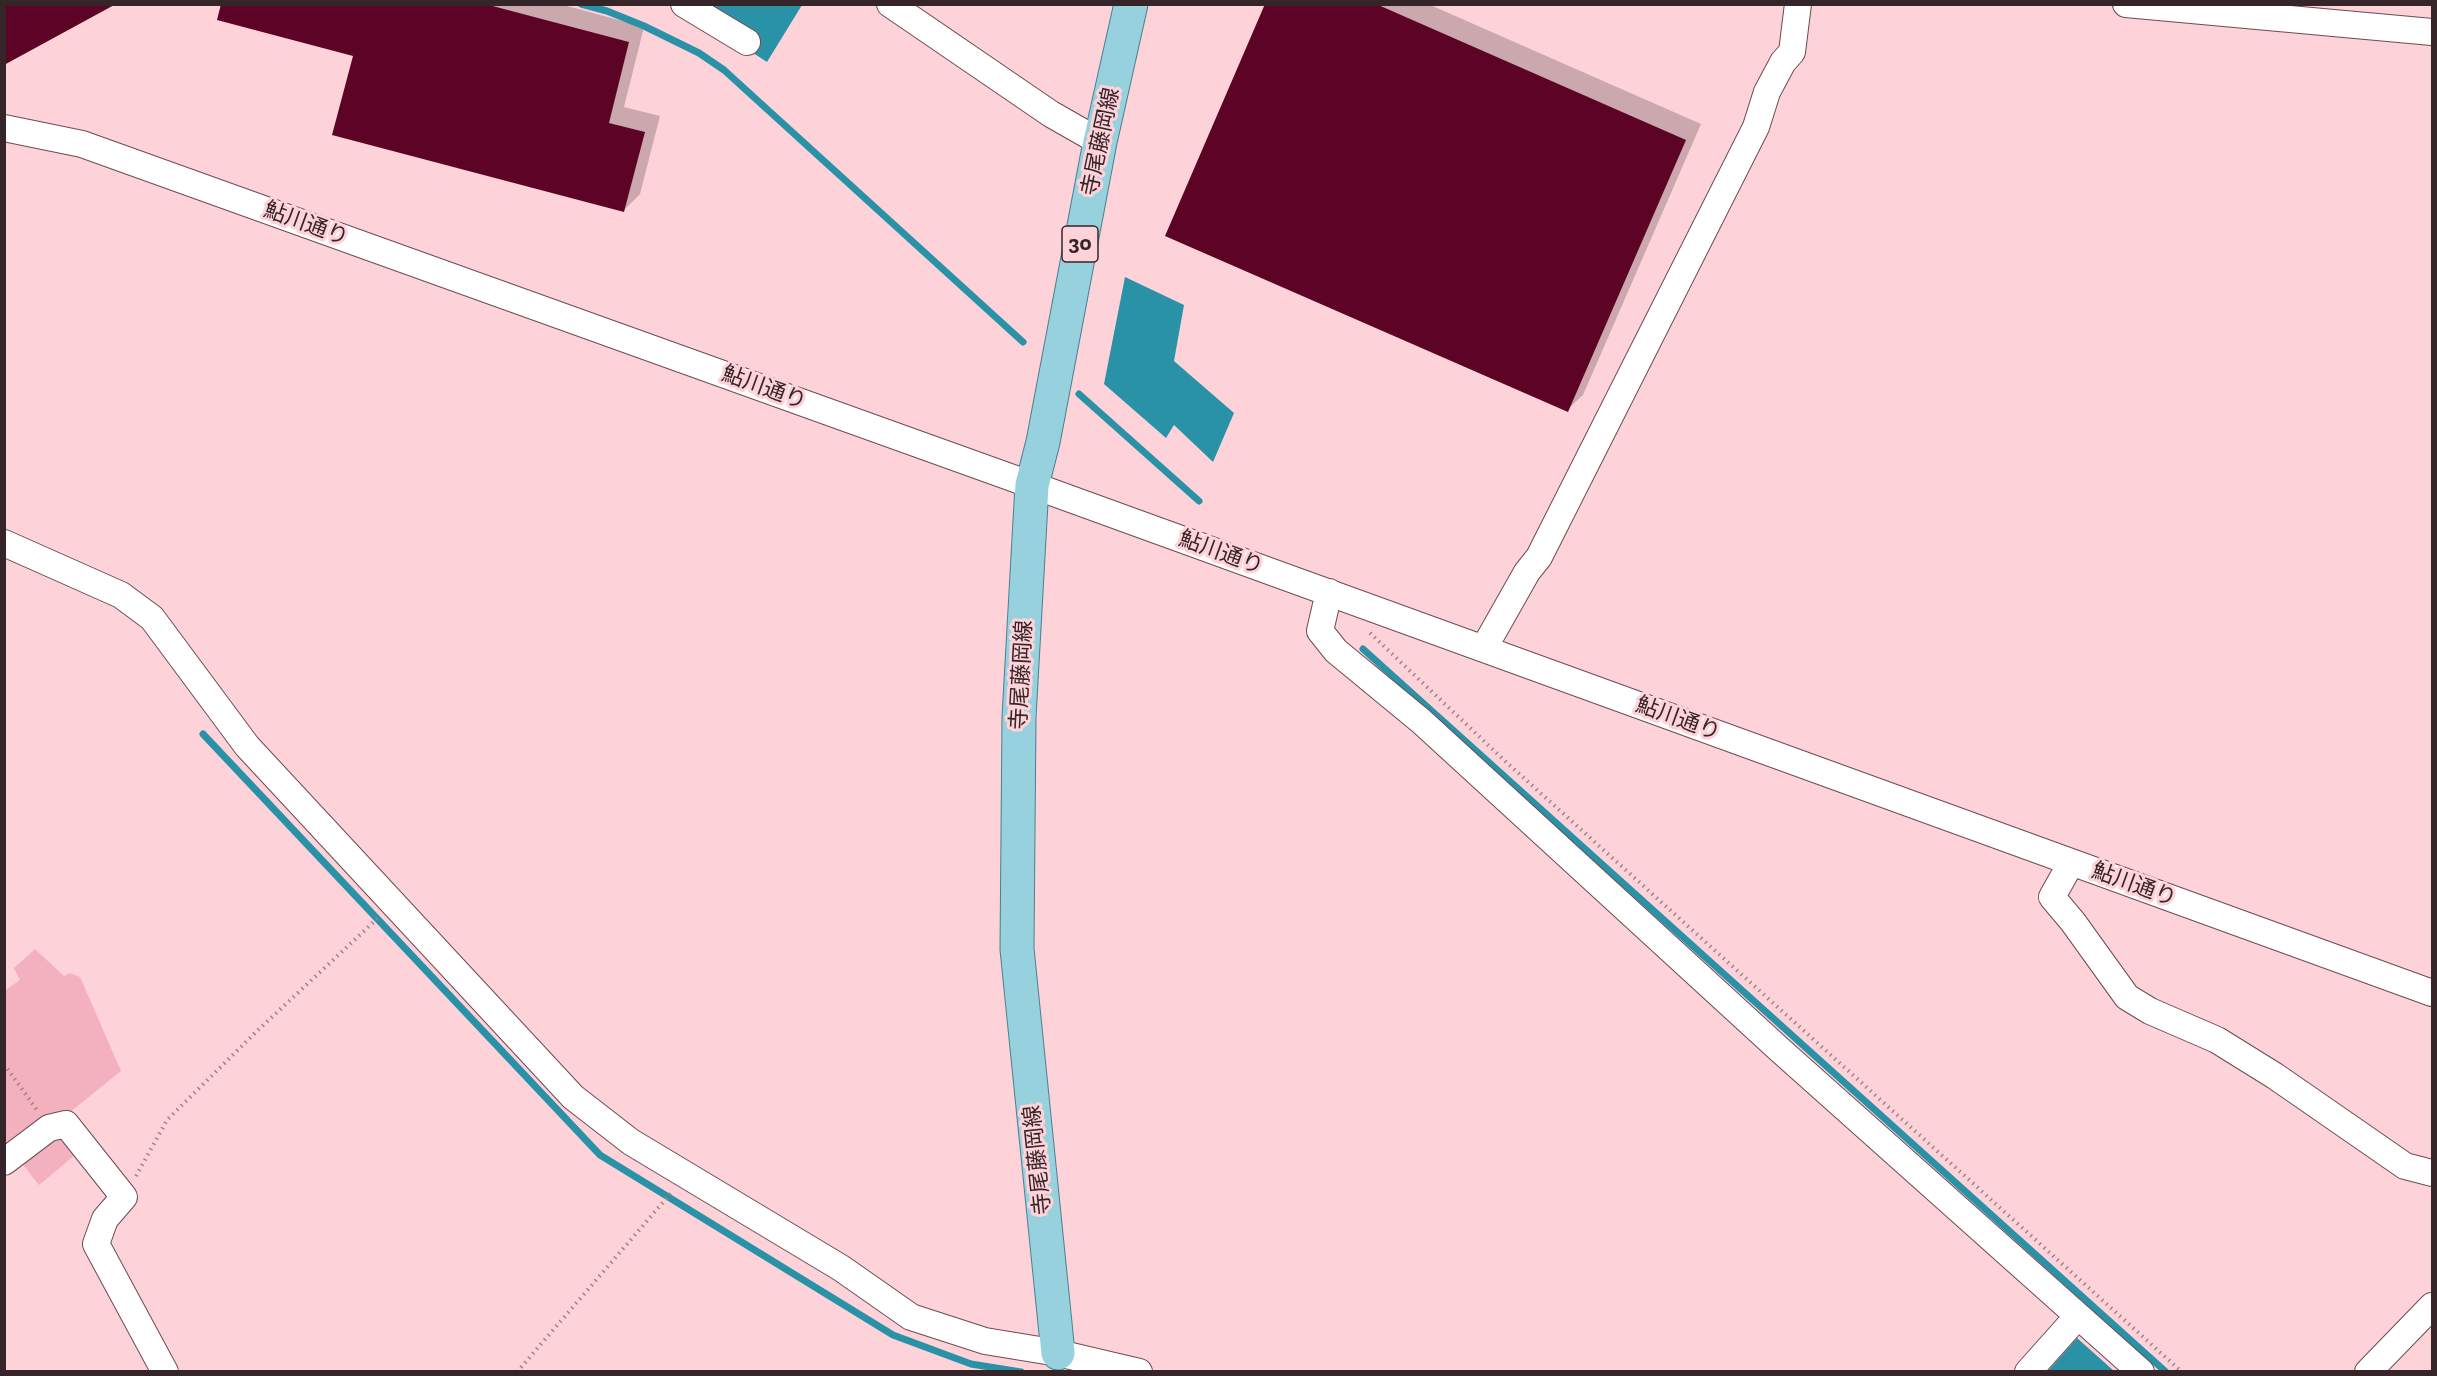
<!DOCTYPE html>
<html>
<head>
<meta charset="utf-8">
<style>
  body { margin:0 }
  #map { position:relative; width:2437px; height:1376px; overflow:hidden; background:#fdd2d9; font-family:"Zilla Slab",serif }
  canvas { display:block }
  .frame { position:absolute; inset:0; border:6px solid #352528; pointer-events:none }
</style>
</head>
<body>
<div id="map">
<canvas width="2437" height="1376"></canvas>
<div class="frame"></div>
</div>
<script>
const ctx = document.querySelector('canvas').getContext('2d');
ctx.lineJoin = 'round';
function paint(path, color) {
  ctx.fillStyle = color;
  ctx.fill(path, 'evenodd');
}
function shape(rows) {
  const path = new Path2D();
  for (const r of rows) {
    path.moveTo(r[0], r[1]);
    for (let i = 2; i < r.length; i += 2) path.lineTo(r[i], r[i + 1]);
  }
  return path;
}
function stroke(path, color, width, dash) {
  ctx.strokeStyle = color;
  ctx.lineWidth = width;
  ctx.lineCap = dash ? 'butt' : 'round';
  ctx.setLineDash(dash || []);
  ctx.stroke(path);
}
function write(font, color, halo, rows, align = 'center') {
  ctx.font = font + ' "Zilla Slab","Noto Sans JP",serif';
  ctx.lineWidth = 6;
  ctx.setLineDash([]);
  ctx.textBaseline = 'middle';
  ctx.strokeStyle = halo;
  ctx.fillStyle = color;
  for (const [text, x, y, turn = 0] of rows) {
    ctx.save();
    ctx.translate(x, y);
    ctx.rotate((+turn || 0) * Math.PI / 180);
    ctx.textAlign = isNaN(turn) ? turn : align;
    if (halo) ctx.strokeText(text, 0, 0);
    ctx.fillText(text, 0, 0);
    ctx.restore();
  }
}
paint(shape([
  [35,949,64,976,70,973,80,977,121,1071,59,1121,81,1150,39,1185,5,1142,4,991,20,980,14,968]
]), '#f2b1bd');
paint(shape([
  [703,5,802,5,767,62,750,51],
  [1125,277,1184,305,1174,361,1234,413,1213,462,1174,425,1166,438,1104,384],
  [2077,1338,2114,1371,2048,1371]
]), '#2a92a7');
paint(shape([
  [222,4,560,4,644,27,624,107,660,116,640,194,624,210,355,55],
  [1267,4,1428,4,1701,124,1583,395,1567,410]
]), '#0003');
stroke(shape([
  [581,4,607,11,644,26,699,53,724,70,1023,342],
  [1079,394,1199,501],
  [1363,649,2166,1372],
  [203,734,600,1155,893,1335,971,1364,1021,1372]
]), '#2a92a7', 7);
paint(shape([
  [4,4,116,4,4,65],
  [221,4,485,4,629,42,609,123,645,132,624,212,332,135,353,56,217,20],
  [1265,4,1376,4,1686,140,1568,412,1165,236]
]), '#5d0426');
const minor = shape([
  [684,4,747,42],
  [890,4,1051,114,1100,142],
  [2126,4,2432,32],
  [4,128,82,144,1032,485,2432,993],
  [4,543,121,595,152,618,247,746,573,1097,631,1142,841,1268,911,1317,985,1341,1058,1353,1139,1372],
  [1329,592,1320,631,1336,651,1421,721,1780,1050,2141,1372],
  [1484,648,1527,572,1539,557,1756,127,1767,92,1783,62,1792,52,1798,4],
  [2071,863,2052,897,2073,922,2127,997,2150,1011,2217,1040,2275,1076,2405,1166,2432,1173],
  [4,1162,49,1128,66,1124,124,1197,105,1219,96,1244,165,1372],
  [2028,1372,2078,1316],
  [2368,1372,2432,1306]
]);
const major = shape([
  [1058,1353,1017,949,1019,717,1032,485,1043,442,1100,142,1131,4]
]);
stroke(minor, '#6e4b52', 28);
stroke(major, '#47818f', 35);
stroke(shape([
  [1370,633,1505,761,2182,1372],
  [4,1064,37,1110],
  [136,1176,167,1120,257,1031,378,918],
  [517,1372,671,1193]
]), '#a18388', 4, [1.5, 4.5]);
stroke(minor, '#fff', 26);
stroke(major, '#97d1dd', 33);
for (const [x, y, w] of [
  [1080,244,36]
]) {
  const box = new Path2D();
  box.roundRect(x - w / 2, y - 18, w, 36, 4.5);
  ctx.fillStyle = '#fdd2d9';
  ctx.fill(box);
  stroke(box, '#352528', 1.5);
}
write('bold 21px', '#352528', null, [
  ["30",1080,244]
]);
write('22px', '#352528', '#fdd2d9', [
  ["寺尾藤岡線",1101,142,-78],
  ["鮎川通り",306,224,20],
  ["鮎川通り",764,388,20],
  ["鮎川通り",1221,553,20],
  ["寺尾藤岡線",1022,675,-87],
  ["鮎川通り",1678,719,20],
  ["鮎川通り",2134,885,20],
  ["寺尾藤岡線",1038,1160,-96]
]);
</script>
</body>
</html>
